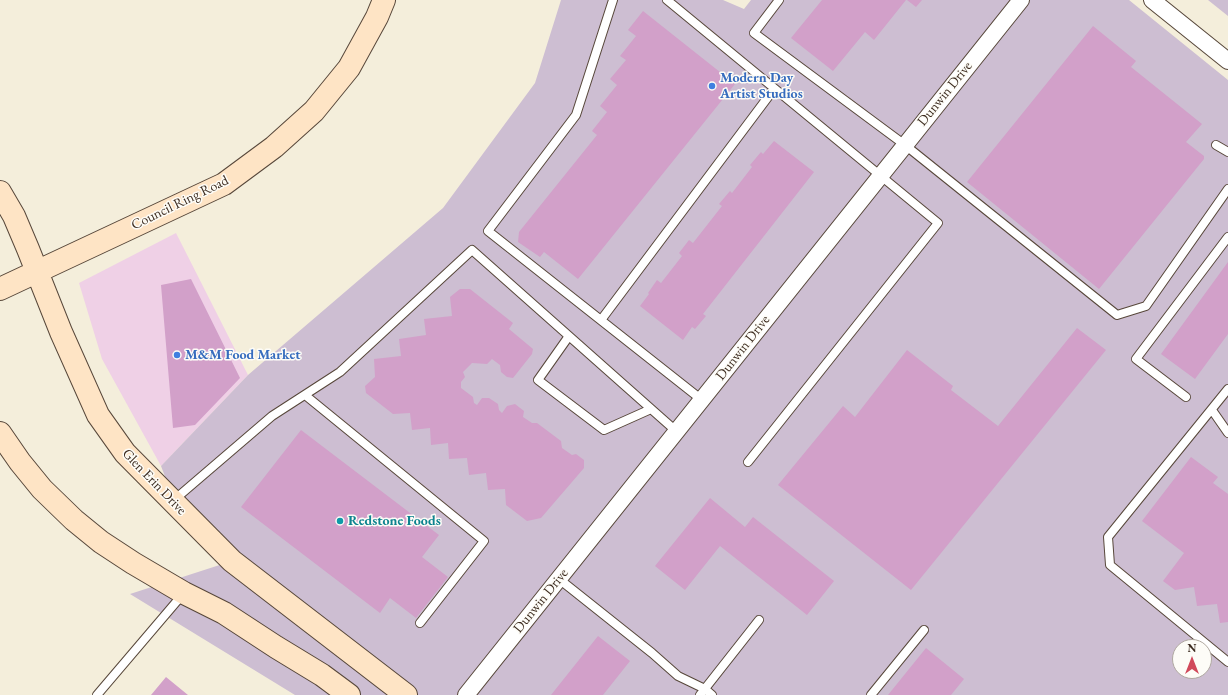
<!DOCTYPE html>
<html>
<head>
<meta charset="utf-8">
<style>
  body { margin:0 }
  #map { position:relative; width:1228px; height:695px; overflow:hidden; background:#f4eedb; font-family:"EB Garamond",serif }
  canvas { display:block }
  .north { position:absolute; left:1172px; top:639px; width:40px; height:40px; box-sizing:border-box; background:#fdfcf7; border:1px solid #afa8a0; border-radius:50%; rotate:0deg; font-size:11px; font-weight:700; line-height:16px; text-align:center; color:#3b2a1e }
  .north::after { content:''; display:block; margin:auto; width:14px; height:18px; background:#d1495b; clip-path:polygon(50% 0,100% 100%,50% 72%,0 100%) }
</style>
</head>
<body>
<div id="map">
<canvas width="1228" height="695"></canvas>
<div class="north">N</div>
</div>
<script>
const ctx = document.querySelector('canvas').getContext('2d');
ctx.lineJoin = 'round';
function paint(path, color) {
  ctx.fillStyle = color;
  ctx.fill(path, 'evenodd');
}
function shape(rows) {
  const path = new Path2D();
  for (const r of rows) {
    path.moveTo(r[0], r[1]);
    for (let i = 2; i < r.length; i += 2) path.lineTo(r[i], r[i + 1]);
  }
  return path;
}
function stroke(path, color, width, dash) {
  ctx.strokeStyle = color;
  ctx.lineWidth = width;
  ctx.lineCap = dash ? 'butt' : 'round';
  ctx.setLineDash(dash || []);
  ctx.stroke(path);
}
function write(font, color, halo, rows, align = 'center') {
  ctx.font = font + ' "EB Garamond",serif';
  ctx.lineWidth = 3;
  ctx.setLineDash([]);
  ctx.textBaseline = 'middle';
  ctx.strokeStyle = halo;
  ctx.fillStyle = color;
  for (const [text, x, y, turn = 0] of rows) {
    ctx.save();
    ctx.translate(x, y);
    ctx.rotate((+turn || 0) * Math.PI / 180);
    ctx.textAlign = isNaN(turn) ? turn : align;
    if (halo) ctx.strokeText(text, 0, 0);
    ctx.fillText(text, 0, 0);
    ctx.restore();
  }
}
paint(shape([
  [176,233,248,375,161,466,102,359,79,283]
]), '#efd0e6');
paint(shape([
  [561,0,723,0,744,9,751,0,1129,0,1228,80,1228,695,295,695,130,594,232,561,166,479,161,466,248,375,443,208,535,83],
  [1180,647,1204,647,1204,671,1180,671],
  [1208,0,1228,0,1228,16]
]), '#cdbed2');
paint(shape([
  [822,0,906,0,874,40,865,32,833,71,791,38],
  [907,0,922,0,916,7],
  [643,11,735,84,578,279,544,252,540,257,518,242,519,232,597,135,592,131,607,112,600,106,617,85,610,79,626,60,620,56,636,36,628,30],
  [1093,26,1136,61,1131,67,1202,124,1186,142,1204,156,1204,159,1099,289,967,182],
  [774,141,814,172,703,314,706,316,695,329,692,327,683,340,640,306,649,294,648,293,657,280,661,283,682,256,679,253,689,240,693,243,722,206,719,204,730,191,732,193,752,167,750,165,761,152,763,154],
  [1228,262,1228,334,1195,379,1161,354],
  [191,279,240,378,195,425,173,428,161,285],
  [460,289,470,289,513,323,509,329,533,349,532,354,513,378,507,377,501,372,500,365,492,359,487,364,472,363,463,372,465,377,461,382,461,388,473,397,474,403,477,405,482,398,489,398,498,404,499,410,502,413,507,406,515,404,524,411,523,417,532,423,537,423,561,441,562,448,572,455,576,454,584,460,584,468,541,518,527,521,506,505,505,489,488,490,486,473,469,475,467,458,449,459,448,443,431,445,430,428,412,430,410,413,393,414,366,393,365,386,375,377,374,359,401,356,399,339,426,335,424,319,452,316,450,297],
  [1077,328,1106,350,911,590,778,485,843,406,855,417,907,350,953,386,951,390,998,426],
  [301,430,439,535,422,557,448,577,416,618,390,598,380,613,241,507],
  [1191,457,1218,477,1213,483,1228,494,1228,622,1220,623,1217,604,1197,606,1194,587,1175,590,1163,581,1184,553,1142,521],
  [710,498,745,527,753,517,834,581,807,615,720,546,685,590,655,566],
  [598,636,630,661,603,695,551,695],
  [926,648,964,679,951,695,888,695],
  [166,677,188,695,151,695]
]), '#d2a0c9');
const lane = shape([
  [613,0,576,115,488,231,702,400],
  [667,0,938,223,748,462],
  [779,0,754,33,905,145,1117,315,1146,306,1228,189],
  [1216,145,1228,152],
  [601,320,774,89],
  [569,336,538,380,604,430,651,409],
  [1228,389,1108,537,1110,565,1228,662],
  [305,395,484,541,420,623],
  [1186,397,1136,359,1228,237],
  [1212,410,1228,433],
  [174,500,272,416,340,372,472,250,676,431],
  [559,579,652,653,678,676,705,689,712,695],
  [97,695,183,594],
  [700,695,759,620],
  [871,695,924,630]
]);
const street = shape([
  [1152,0,1228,61],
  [466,695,1021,0]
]);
const secondary = shape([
  [0,192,14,216,28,249,61,332,98,415,125,453,232,561,406,695],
  [0,289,224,184,274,147,314,111,349,68,377,17,384,0],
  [0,433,20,462,42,489,74,520,101,542,133,563,184,593,224,613,276,647,322,675,349,695]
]);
stroke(lane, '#57473a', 10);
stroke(street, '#57473a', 18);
stroke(secondary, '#57473a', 24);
stroke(lane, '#fff', 8);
stroke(street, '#fff', 16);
stroke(secondary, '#fee4c5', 22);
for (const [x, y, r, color] of [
  [712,86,4,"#3f7fe0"],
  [177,355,4,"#3f7fe0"],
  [340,521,4,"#0f9aa8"]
]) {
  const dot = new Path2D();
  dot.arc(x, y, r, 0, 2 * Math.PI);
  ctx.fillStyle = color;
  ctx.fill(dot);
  stroke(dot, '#fdfcf7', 1.5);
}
write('bold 14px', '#366cbe', '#fdfcf7', [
  ["Modern Day",720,78],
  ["Artist Studios",720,94],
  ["M&M Food Market",185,355]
], 'left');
write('14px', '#3b2a1e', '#fdfcf7', [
  ["Dunwin Drive",945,94,-51],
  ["Council Ring Road",180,203,-26],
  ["Dunwin Drive",743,348,-52],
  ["Glen Erin Drive",154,482,46],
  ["Dunwin Drive",541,601,-51]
]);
write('bold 14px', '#0d838f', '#fdfcf7', [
  ["Redstone Foods",348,521]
], 'left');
</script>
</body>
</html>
